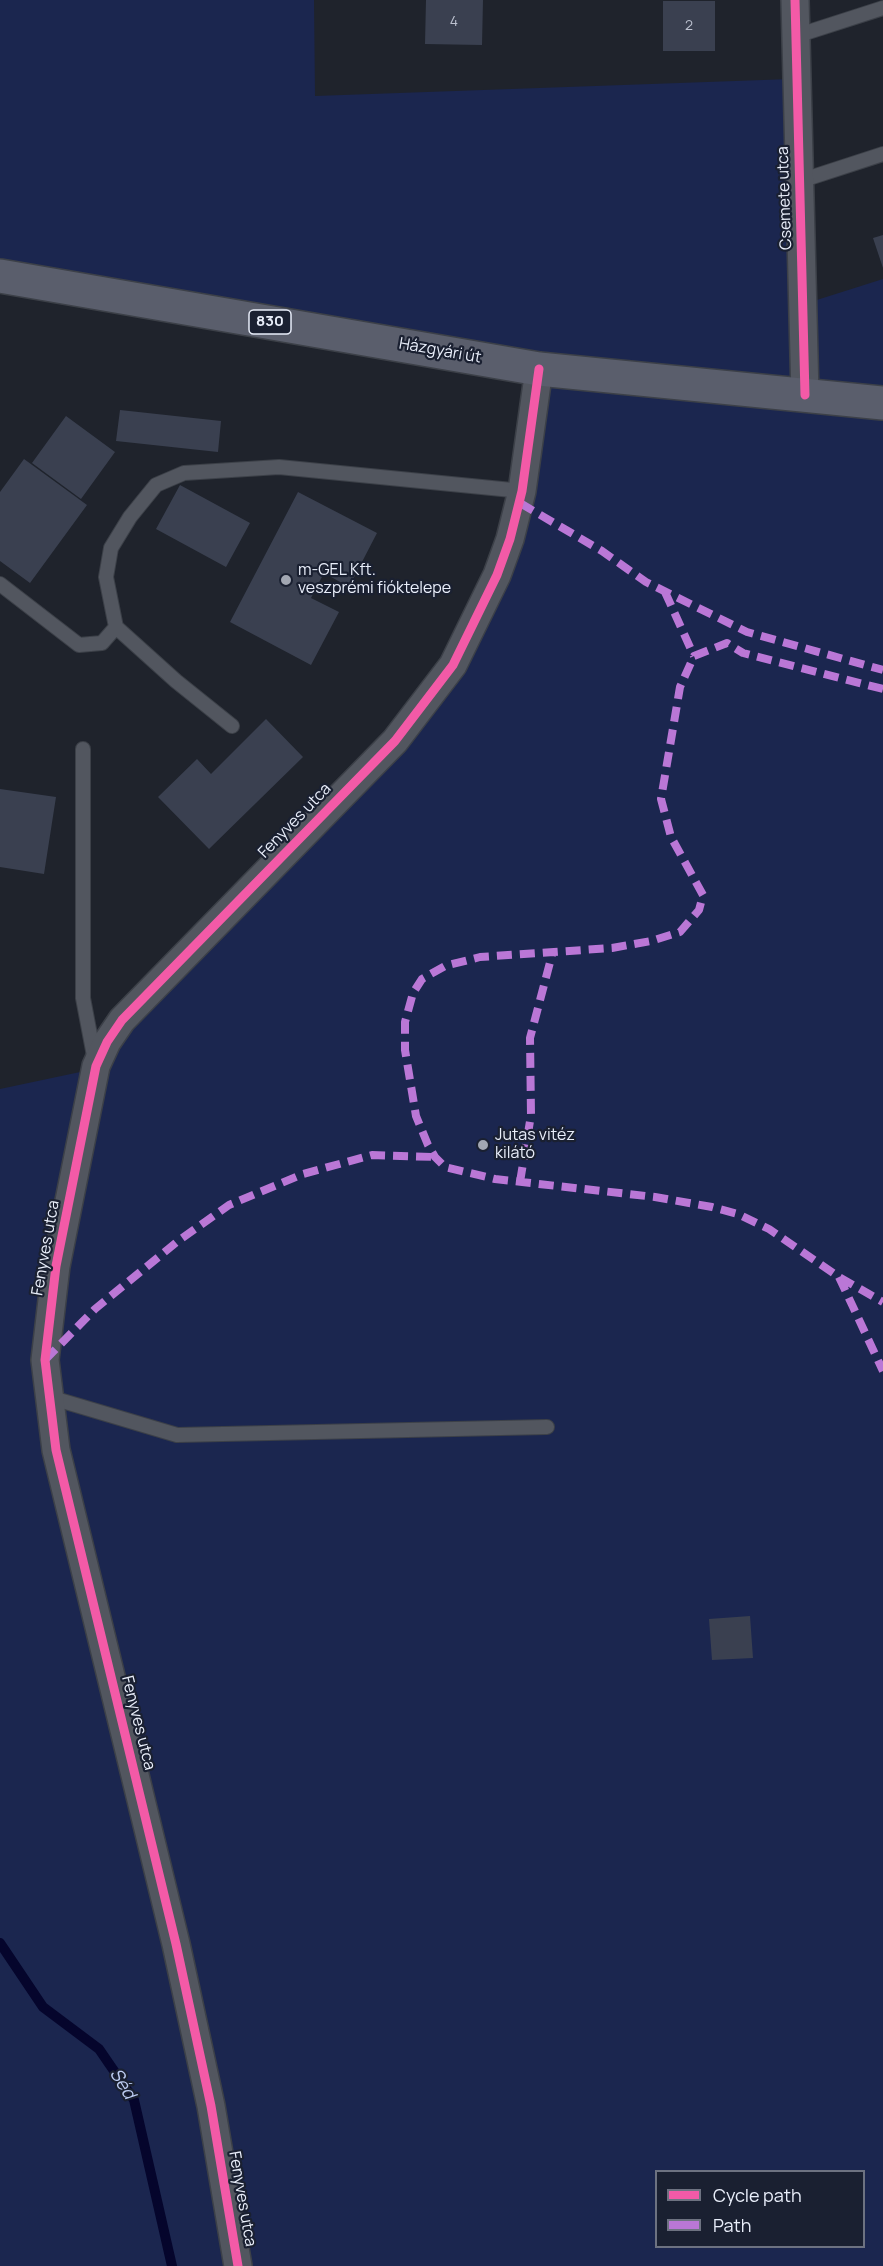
<!DOCTYPE html>
<html>
<head>
<meta charset="utf-8">
<style>
  body { margin:0 }
  #map { position:relative; width:883px; height:2266px; overflow:hidden; background:#1f232c; font-family:Manrope,sans-serif }
  canvas { display:block }
  .legend { position:absolute; left:655px; top:2170px; width:210px; height:78px; box-sizing:border-box; background:#1a2031; border:2px solid #6d7281; margin:0; padding:8px 10px; list-style:none; font-size:18px; color:#e9eefa }
  .legend li { display:flex; align-items:center; gap:12px; height:30px }
  .legend b { width:30px; border:2px solid #6d7281 }
</style>
</head>
<body>
<div id="map">
<canvas width="883" height="2266"></canvas>
<ul class="legend">
<li><b style="height:8px;background:#f35aa7"></b>Cycle path</li>
<li><b style="height:8px;background:#ba77d6"></b>Path</li>
</ul>
</div>
<script>
const ctx = document.querySelector('canvas').getContext('2d');
ctx.lineJoin = 'round';
function paint(path, color) {
  ctx.fillStyle = color;
  ctx.fill(path, 'evenodd');
}
function shape(rows) {
  const path = new Path2D();
  for (const r of rows) {
    path.moveTo(r[0], r[1]);
    for (let i = 2; i < r.length; i += 2) path.lineTo(r[i], r[i + 1]);
  }
  return path;
}
function stroke(path, color, width, dash) {
  ctx.strokeStyle = color;
  ctx.lineWidth = width;
  ctx.lineCap = dash ? 'butt' : 'round';
  ctx.setLineDash(dash || []);
  ctx.stroke(path);
}
function write(font, color, halo, rows, align = 'center') {
  ctx.font = font + ' Manrope,sans-serif';
  ctx.lineWidth = 4.5;
  ctx.setLineDash([]);
  ctx.textBaseline = 'middle';
  ctx.strokeStyle = halo;
  ctx.fillStyle = color;
  for (const [text, x, y, turn = 0] of rows) {
    ctx.save();
    ctx.translate(x, y);
    ctx.rotate((+turn || 0) * Math.PI / 180);
    ctx.textAlign = isNaN(turn) ? turn : align;
    if (halo) ctx.strokeText(text, 0, 0);
    ctx.fillText(text, 0, 0);
    ctx.restore();
  }
}
paint(shape([
  [0,0,314,0,315,96,791,79,801,305,883,279,883,2266,0,2266,0,1089,99,1068,109,1045,398,744,502,577,545,366,0,275],
  [656,2172,864,2172,864,2246,656,2246]
]), '#1b264f');
stroke(shape([
  [0,1943,43,2007,99,2049,134,2100,172,2266]
]), '#05052c', 10);
paint(shape([
  [426,0,483,0,482,45,425,44],
  [663,1,715,1,715,51,663,51],
  [883,235,883,268,873,238],
  [120,410,221,421,218,452,116,441],
  [66,416,115,452,81,499,32,463],
  [24,459,87,505,30,583,0,561,0,492],
  [180,485,250,523,226,567,156,529],
  [298,492,377,533,349,587,324,573,311,598,339,612,311,665,230,622],
  [266,719,303,757,209,849,158,797,197,759,211,774],
  [0,789,56,797,44,874,0,867],
  [750,1616,753,1658,712,1660,709,1619]
]), '#3a4050');
const lane = shape([
  [796,36,883,8],
  [800,181,883,154],
  [0,584,79,645,102,643,116,627],
  [232,726,176,681,116,627,106,577,111,548,130,517,156,485,184,473,279,467,522,491],
  [83,749,83,998,95,1061],
  [49,1397,177,1435,547,1427]
]);
const street = shape([
  [795,0,805,395],
  [238,2266,211,2106,176,1944,56,1450,45,1360,56,1266,96,1066,107,1042,122,1020,395,741,453,665,497,575,510,539,522,491,539,369]
]);
const primary = shape([
  [0,276,539,369,883,403]
]);
stroke(lane, '#3c4048', 16);
stroke(street, '#3c4048', 30);
stroke(primary, '#3c4048', 36);
stroke(lane, '#52565f', 14);
stroke(street, '#52565f', 27);
stroke(primary, '#5a5e6c', 33);
stroke(shape([
  [520,503,602,551,646,582,747,632,883,670],
  [665,592,694,656],
  [883,689,743,653,727,643,694,656,680,687,661,799,671,837,703,895,699,910,680,932,651,941,612,948,480,957,445,966,422,979,413,993,405,1022,405,1050,416,1116,428,1145,435,1157,445,1167,495,1179,655,1197,712,1207,738,1214,769,1229,839,1277,883,1302],
  [520,1182,531,1115,530,1038,553,951],
  [839,1277,883,1371],
  [45,1360,95,1309,178,1241,229,1205,303,1174,372,1155,435,1157]
]), '#ba77d6', 8, [15, 8]);
stroke(shape([
  [795,0,805,395],
  [238,2266,211,2106,176,1944,56,1450,45,1360,56,1266,96,1066,107,1042,122,1020,395,741,453,665,497,575,510,539,522,491,539,369]
]), '#f35aa7', 9);
for (const [x, y, r, color] of [
  [286,580,6,"#a2a7b2"],
  [483,1145,6,"#a2a7b2"]
]) {
  const dot = new Path2D();
  dot.arc(x, y, r, 0, 2 * Math.PI);
  ctx.fillStyle = color;
  ctx.fill(dot);
  stroke(dot, '#1a2031', 2);
}
write('14px', '#bdc2d0', null, [
  ["4",454,22],
  ["2",689,26]
]);
for (const [x, y, w] of [
  [270,322,42]
]) {
  const box = new Path2D();
  box.roundRect(x - w / 2, y - 12, w, 24, 4.5);
  ctx.fillStyle = '#1a2031';
  ctx.fill(box);
  stroke(box, '#e9eefa', 1.5);
}
write('bold 15px', '#e9eefa', null, [
  ["830",270,322]
]);
write('16px', '#e9eefa', '#1a2031', [
  ["Csemete utca",785,198,-92],
  ["Házgyári út",440,351,10],
  ["Fenyves utca",295,821,-46],
  ["Fenyves utca",46,1248,-80],
  ["Fenyves utca",138,1723,76],
  ["Fenyves utca",242,2199,80]
]);
write('16px', '#e9eefa', '#1a2031', [
  ["m-GEL Kft.",298,571],
  ["veszprémi fióktelepe",298,589],
  ["Jutas vitéz",495,1136],
  ["kilátó",495,1154]
], 'left');
write('italic 18px', '#bdccf1', '#1a2031', [
  ["Séd",122,2084,58]
]);
</script>
</body>
</html>
